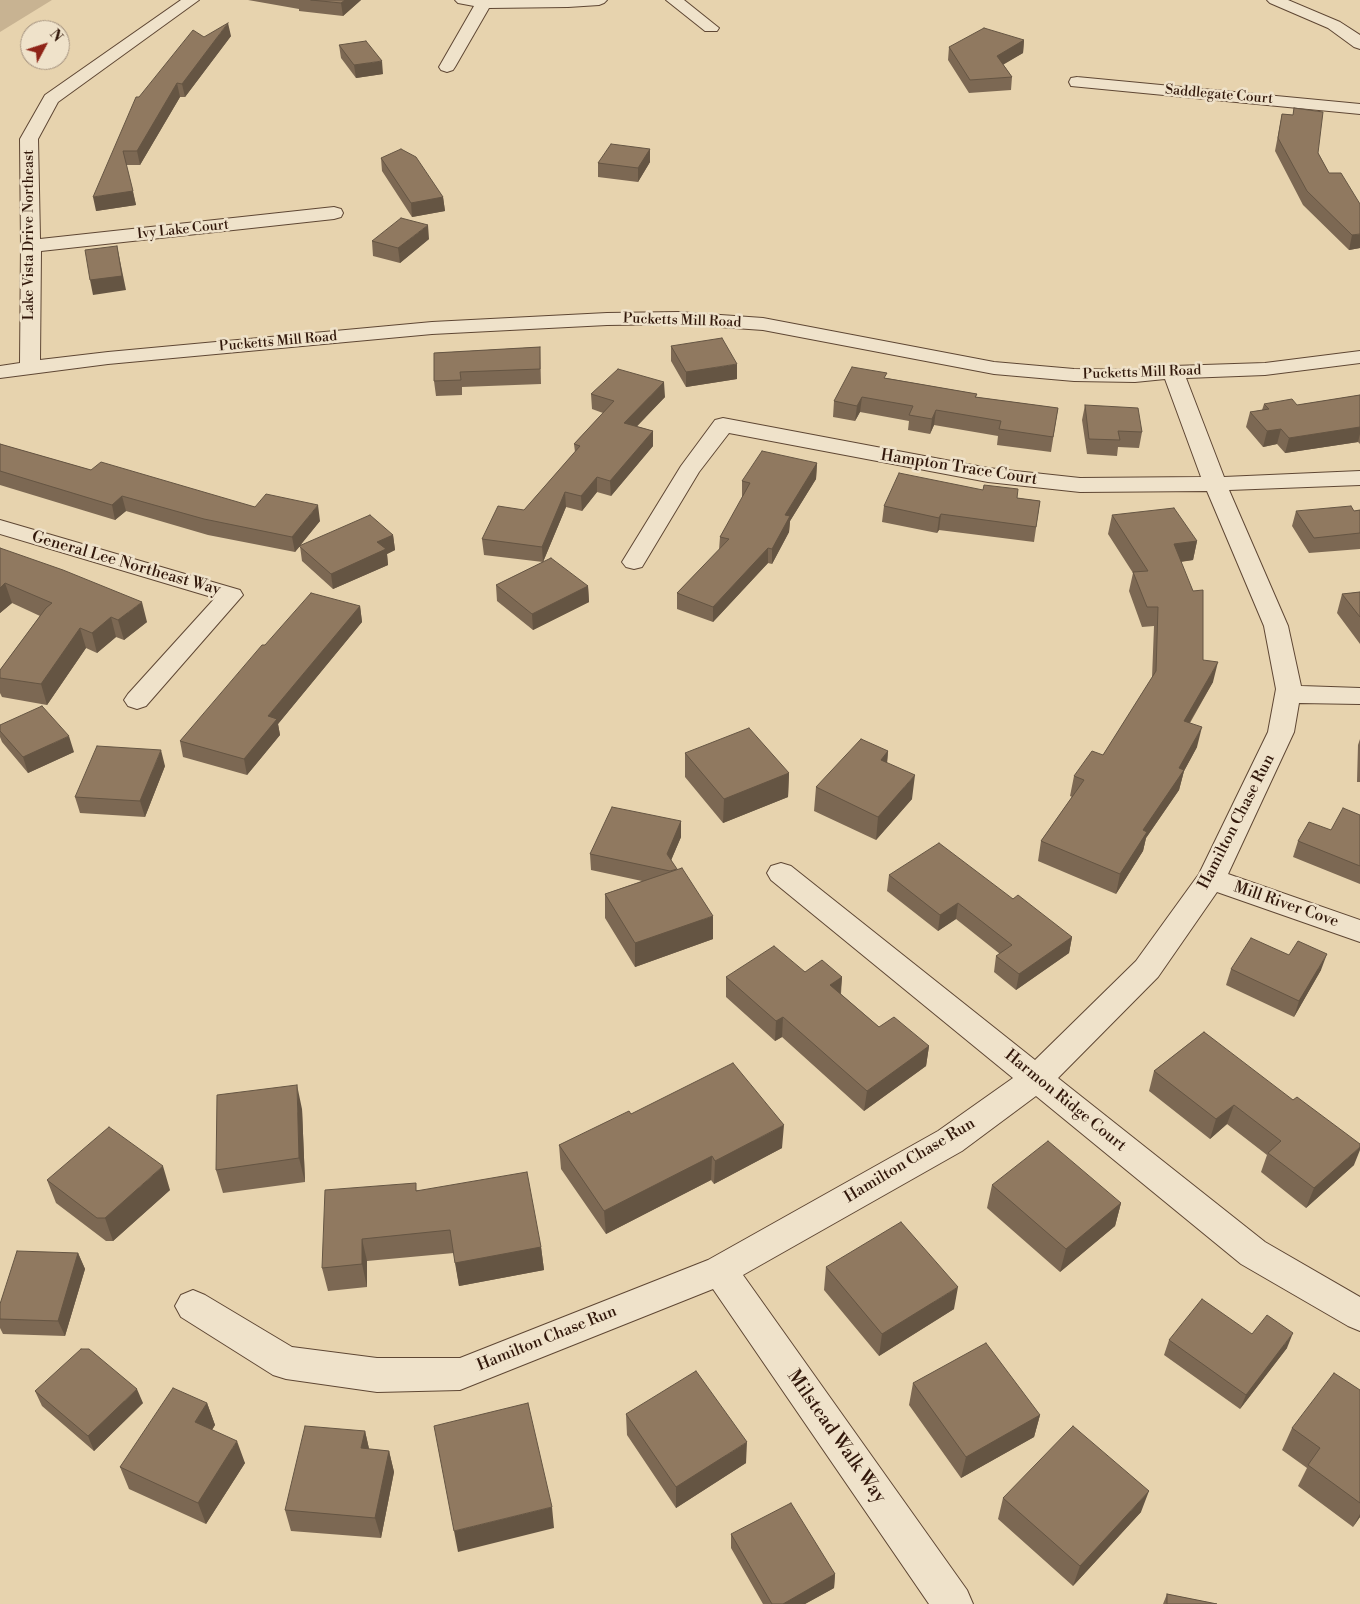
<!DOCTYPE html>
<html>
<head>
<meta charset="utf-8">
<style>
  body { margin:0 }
  #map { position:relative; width:1360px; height:1604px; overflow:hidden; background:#e7d3ae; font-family:"Libre Bodoni",serif }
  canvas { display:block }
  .north { position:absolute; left:20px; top:20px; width:50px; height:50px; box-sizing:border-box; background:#efe2ca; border:1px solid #a3917e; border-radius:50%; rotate:50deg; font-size:14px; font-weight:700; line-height:20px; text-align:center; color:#32180b }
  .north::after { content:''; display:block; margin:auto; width:18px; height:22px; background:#8f2418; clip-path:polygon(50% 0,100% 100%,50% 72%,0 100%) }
</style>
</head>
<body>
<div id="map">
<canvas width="1360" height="1604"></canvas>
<div class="north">N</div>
</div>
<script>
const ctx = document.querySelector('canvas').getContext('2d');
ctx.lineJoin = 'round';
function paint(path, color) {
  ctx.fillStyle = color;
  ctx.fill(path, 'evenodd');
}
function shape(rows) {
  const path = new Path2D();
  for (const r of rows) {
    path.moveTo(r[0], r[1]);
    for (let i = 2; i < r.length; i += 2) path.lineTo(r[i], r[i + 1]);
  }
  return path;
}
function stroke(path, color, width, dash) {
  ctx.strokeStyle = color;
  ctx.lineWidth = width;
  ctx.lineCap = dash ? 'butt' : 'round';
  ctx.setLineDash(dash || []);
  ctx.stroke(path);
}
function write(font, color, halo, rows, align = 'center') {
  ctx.font = font + ' "Libre Bodoni",serif';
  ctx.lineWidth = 5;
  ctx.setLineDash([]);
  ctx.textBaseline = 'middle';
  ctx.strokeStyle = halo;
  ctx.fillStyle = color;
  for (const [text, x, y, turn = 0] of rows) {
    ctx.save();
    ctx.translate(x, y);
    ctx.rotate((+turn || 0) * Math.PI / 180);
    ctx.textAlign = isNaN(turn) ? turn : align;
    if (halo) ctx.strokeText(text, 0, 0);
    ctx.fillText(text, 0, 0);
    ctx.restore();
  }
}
paint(shape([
  [0,0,52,0,0,32]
]), '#c8b392');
const minor = shape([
  [181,0,199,0,58,102,38,139,40,239,334,207,341,209,343,213,341,217,334,219,41,251,40,360,108,352,432,322,607,313,678,312,763,318,994,362,1074,369,1135,370,1173,366,1265,363,1360,351,1360,363,1265,375,1186,378,1224,477,1360,471,1360,485,1229,490,1288,626,1301,686,1360,688,1360,704,1299,703,1294,732,1228,874,1360,920,1360,942,1217,892,1158,977,1058,1078,1265,1242,1360,1297,1360,1331,1348,1326,1241,1264,1036,1096,962,1151,743,1275,967,1590,973,1604,929,1604,713,1289,460,1390,377,1392,286,1379,273,1375,181,1317,175,1306,181,1295,193,1290,205,1295,292,1347,377,1358,460,1358,708,1260,938,1131,1013,1078,771,880,767,873,771,866,781,863,791,866,1035,1060,1136,961,1199,874,1268,732,1276,689,1264,626,1207,491,1080,492,988,482,729,433,699,472,642,567,634,569,626,567,622,562,681,466,715,420,723,418,988,468,1080,478,1201,477,1165,379,1135,382,1074,381,994,374,763,330,678,324,607,325,432,334,108,364,0,378,0,366,20,363,21,246,20,139,45,95,181,0],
  [455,0,607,0,604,3,599,5,568,7,489,8,455,67,453,70,447,72,441,70,439,67,474,6,458,3,455,0],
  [666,0,684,0,719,28,717,31,705,31,666,0],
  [1267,0,1288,0,1340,22,1360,35,1360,49,1354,47,1328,28,1270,3,1267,0],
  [1077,77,1360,104,1360,114,1071,86,1069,82,1071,78,1077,77],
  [0,520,240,590,243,595,146,706,137,709,128,706,124,700,128,694,215,598,0,534,0,520]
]);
stroke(minor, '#5f4734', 2);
paint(minor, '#efe2ca');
paint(shape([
  [248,0,361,0,343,16,299,11,299,9],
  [231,36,185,97,180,97,140,165,126,165,136,205,96,211,139,97,204,37],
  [1024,40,1023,53,1003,64,1012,77,1011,90,969,93,948,60,949,47],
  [339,45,383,74,356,78,341,58],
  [1294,108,1329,173,1360,248,1349,250,1303,205,1275,151,1282,114,1293,115],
  [650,149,650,162,638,182,598,177,598,163],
  [381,158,443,197,445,211,412,217,382,171],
  [429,239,400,263,373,256,372,241],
  [671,346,737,379,686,387,671,361],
  [540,347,541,384,462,387,462,395,436,396,434,381,434,353],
  [886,378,977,394,976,397,1058,408,1051,452,997,445,998,436,934,425,930,434,908,430,909,421,860,412,855,421,833,417,834,401],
  [591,394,665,397,636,426,653,431,653,446,611,496,597,492,582,511,566,507,543,562,588,586,589,602,533,630,497,601,496,585,543,562,484,555,482,539,524,510,575,452,574,444,603,413,592,409],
  [1360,395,1360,444,1358,442,1285,453,1277,444,1263,447,1246,427,1250,412,1262,410,1264,404,1297,405],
  [1085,405,1142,432,1139,448,1118,447,1117,456,1087,454,1082,420],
  [0,444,91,470,255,507,320,521,300,545,393,535,395,550,387,554,388,565,333,589,302,561,300,546,295,552,208,535,126,511,115,520,0,485],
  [817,463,816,479,790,521,789,532,772,564,768,563,713,622,677,609,677,593,719,550,720,537,743,497,742,496,742,481],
  [983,490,1017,498,1040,501,1034,542,939,530,937,533,882,522,884,506],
  [1360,510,1360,549,1309,553,1292,526,1296,511,1354,511],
  [1112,515,1197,541,1193,560,1181,562,1203,660,1213,682,1190,723,1197,747,1184,771,1179,790,1146,838,1143,851,1116,894,1038,861,1041,841,1072,797,1070,796,1074,776,1103,755,1152,678,1154,626,1142,627,1129,591,1133,573,1108,534],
  [0,548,147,622,124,640,116,637,97,653,86,648,47,705,2,697,0,693,0,670,40,616,12,603,0,613],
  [1360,592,1360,644,1337,613,1342,594],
  [360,606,362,622,278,724,280,735,247,775,183,757,180,741,265,645],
  [0,725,74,752,28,773,2,742,0,737],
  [1360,739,1360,782,1357,782,1358,745],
  [888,751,887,763,912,799,876,840,814,811,816,787],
  [685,753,789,773,788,797,723,823,685,777],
  [165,766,145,817,80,813,75,797],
  [1360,815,1360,884,1293,857,1298,841,1331,830],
  [681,821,681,837,671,860,713,939,635,967,605,918,605,894,642,881,591,870,590,854],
  [889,875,1013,899,1072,937,1069,953,1016,990,994,972,996,956,1000,954,956,919,938,931,887,891],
  [1289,955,1321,970,1294,1017,1226,985,1231,969],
  [805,972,842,977,841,994,879,1027,929,1046,926,1066,864,1111,782,1037,775,1041,726,997,726,977],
  [1204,1032,1354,1165,1306,1208,1261,1172,1267,1155,1227,1124,1210,1139,1149,1091,1154,1071],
  [302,1109,305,1182,223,1193,216,1170],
  [631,1114,782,1148,714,1184,711,1180,606,1234,561,1169,559,1145],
  [47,1180,170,1190,113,1241,106,1241,56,1203],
  [992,1185,1121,1203,1115,1226,1060,1272,987,1208],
  [417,1190,541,1247,544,1270,459,1286,454,1253,367,1261,367,1287,328,1291,322,1268],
  [78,1253,85,1269,65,1336,3,1334,0,1328,0,1304],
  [826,1267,954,1309,879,1356,824,1290],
  [1252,1334,1287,1348,1240,1409,1164,1355,1169,1340],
  [913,1383,1040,1415,1034,1437,961,1478,909,1405],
  [1360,1390,1360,1517,1353,1527,1298,1486,1307,1468,1282,1450,1292,1428],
  [35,1391,143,1403,94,1451,42,1406],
  [207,1403,215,1425,212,1430,245,1463,206,1524,129,1489,120,1467],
  [626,1414,746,1463,676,1508,627,1435],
  [365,1431,369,1449,389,1451,394,1472,381,1538,291,1531,285,1510],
  [1003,1498,1141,1512,1073,1586,998,1519],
  [731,1534,835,1574,834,1588,805,1604,763,1604,731,1548],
  [1167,1594,1217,1604,1163,1604]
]), '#7c6853');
paint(shape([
  [345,0,361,0,343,16,341,3],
  [228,23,231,36,185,97,182,84],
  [1024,40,1023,53,996,69,997,56],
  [382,61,383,74,356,78,354,65],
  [177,83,180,97,140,165,137,151],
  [650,149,650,162,638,182,638,168],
  [133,191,136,205,96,211,93,197],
  [443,197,445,211,412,217,411,203],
  [428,225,429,239,400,263,398,248],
  [1360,234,1360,248,1349,250,1352,235],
  [117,246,126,290,93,295,90,280],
  [737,364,737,379,686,387,686,372],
  [664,382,665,397,625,439,624,423],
  [862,397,860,412,855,421,857,406],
  [936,410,934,425,930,434,932,419],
  [1360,427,1360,434,1358,442,1285,453,1289,438],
  [1281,429,1277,444,1263,447,1267,431],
  [653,431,653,446,611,496,610,481],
  [817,463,816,479,790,521,789,532,772,564,772,549,785,515],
  [597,477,597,492,582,511,581,496],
  [565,492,566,507,543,562,542,547],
  [122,496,126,511,115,520,112,505],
  [318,505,320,521,295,552,292,537],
  [941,514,939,530,937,533,939,518],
  [393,535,395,550,387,554,388,565,333,589,331,574,377,542],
  [1197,541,1193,560,1169,563,1174,544],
  [768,548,768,563,713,622,713,607],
  [5,583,12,603,0,613,0,588],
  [588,586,589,602,533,630,532,614],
  [142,602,147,622,124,640,118,620],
  [360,606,362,622,278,724,280,735,247,775,244,759,268,716],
  [111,617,116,637,97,653,92,633],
  [80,628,86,648,47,705,41,684],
  [1218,662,1213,682,1179,740,1184,721],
  [1202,727,1197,747,1184,771,1179,790,1146,838,1143,851,1116,894,1120,874,1143,830],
  [69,736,74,752,28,773,23,757],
  [161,750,165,766,145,817,140,801],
  [888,751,886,775,881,760],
  [789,773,788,797,723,823,724,799],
  [915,775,912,799,876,840,878,817],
  [681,821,681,837,667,870,667,854],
  [958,903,956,919,938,931,940,915],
  [713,916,713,939,635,967,635,943],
  [1072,937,1069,953,1016,990,1019,974],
  [1327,954,1321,970,1294,1017,1299,1001],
  [842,977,840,997,830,985],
  [783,1017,782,1037,775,1041,776,1021],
  [929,1046,926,1066,864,1111,867,1091],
  [297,1085,302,1109,305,1182,299,1158],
  [1234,1105,1227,1124,1210,1139,1216,1119],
  [784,1125,782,1148,714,1184,715,1161],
  [1360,1147,1360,1150,1354,1165,1306,1208,1314,1188],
  [712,1156,711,1180,606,1234,604,1211],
  [163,1166,170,1190,113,1241,105,1218],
  [1121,1203,1115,1226,1060,1272,1066,1249],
  [362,1239,367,1261,367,1287,362,1264],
  [541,1247,544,1270,459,1286,455,1263],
  [78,1253,85,1269,65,1336,58,1321],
  [958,1287,954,1309,879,1356,882,1334],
  [1293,1333,1287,1348,1240,1409,1246,1395],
  [137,1389,143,1403,94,1451,88,1436],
  [207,1403,215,1425,203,1444,195,1422],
  [1040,1415,1034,1437,961,1478,966,1457],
  [365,1431,370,1453,361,1448],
  [237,1441,245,1463,206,1524,198,1503],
  [747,1442,746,1463,676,1508,676,1487],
  [389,1451,394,1472,381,1538,375,1518],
  [1149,1491,1141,1512,1073,1586,1080,1566],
  [552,1507,554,1528,458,1552,454,1531],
  [1360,1514,1360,1517,1353,1527],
  [835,1574,834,1588,805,1604,783,1604]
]), '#655543');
const building = shape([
  [311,0,345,0,341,3,311,0],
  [228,23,182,84,177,83,137,151,123,151,133,191,93,197,136,97,139,97,193,30,204,37,228,23],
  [984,28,1024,40,997,56,1012,77,970,80,949,47,984,28],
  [366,41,382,61,354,65,339,45,366,41],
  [1294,108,1323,112,1318,153,1329,173,1341,173,1360,204,1360,234,1352,235,1307,191,1278,138,1282,114,1293,115,1294,108],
  [611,144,650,149,638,168,598,163,611,144],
  [401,149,416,157,443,197,411,203,381,158,401,149],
  [401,218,428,225,398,248,372,241,401,218],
  [117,246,122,276,90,280,85,250,117,246],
  [722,338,737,364,686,372,671,346,722,338],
  [540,347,540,369,460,372,461,380,434,381,434,353,540,347],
  [852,367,887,373,884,378,977,394,975,397,1058,408,1053,437,999,429,1001,421,936,410,932,419,909,415,913,406,862,397,857,406,834,401,852,367],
  [618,369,664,382,624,423,653,431,610,481,597,477,581,496,565,492,542,547,482,539,498,506,524,510,580,446,574,444,614,401,591,394,618,369],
  [1360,395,1360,427,1289,438,1281,429,1267,431,1250,412,1269,409,1264,404,1292,399,1297,405,1360,395],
  [1085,405,1138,408,1142,432,1118,431,1120,440,1089,439,1085,405],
  [0,444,91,470,101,462,255,507,266,494,318,505,292,537,204,519,122,496,112,505,0,471,0,444],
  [762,451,817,463,785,515,790,516,772,549,768,548,713,607,677,593,729,539,720,537,750,483,742,481,762,451],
  [899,473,983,490,984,485,1018,489,1017,498,1040,501,1036,527,941,514,939,518,884,506,899,473],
  [1351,506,1354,511,1360,510,1360,533,1314,538,1296,511,1351,506],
  [1174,508,1197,541,1174,544,1193,591,1203,590,1203,660,1218,662,1184,721,1202,727,1179,768,1184,770,1143,830,1147,832,1120,874,1041,841,1084,780,1074,776,1092,751,1103,755,1156,671,1158,607,1147,607,1133,572,1148,571,1112,515,1174,508],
  [370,515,393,535,377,542,386,549,331,574,299,546,370,515],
  [0,548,63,570,142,602,118,620,111,617,92,633,80,628,41,684,0,678,0,670,46,608,52,603,5,583,0,588,0,548],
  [551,558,588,586,532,614,496,585,551,558],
  [1360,592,1360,617,1342,594,1360,592],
  [311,593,360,606,268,716,277,719,244,759,180,741,262,645,265,645,311,593],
  [42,706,69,736,23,757,0,731,0,725,42,706],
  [749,728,789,773,724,799,685,753,749,728],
  [861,739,888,751,881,760,915,775,878,817,816,787,861,739],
  [97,746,161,750,140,801,75,797,97,746],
  [612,807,681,821,667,854,677,869,670,871,590,854,612,807],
  [1343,808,1360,815,1360,866,1298,841,1309,822,1331,830,1343,808],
  [939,843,1013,899,1018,895,1072,937,1019,974,996,956,1012,945,958,903,940,915,889,875,939,843],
  [682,868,713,916,635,943,605,894,682,868],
  [1251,938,1289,955,1298,941,1327,954,1299,1001,1231,969,1251,938],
  [774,946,805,972,822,960,842,977,830,985,879,1027,894,1017,929,1046,867,1091,783,1017,776,1021,726,977,774,946],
  [1204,1032,1293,1100,1297,1097,1360,1144,1360,1147,1314,1188,1268,1153,1281,1141,1234,1105,1216,1119,1154,1071,1204,1032],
  [733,1063,784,1125,715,1161,712,1156,604,1211,559,1145,629,1111,631,1114,733,1063],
  [297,1085,299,1158,216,1170,217,1095,297,1085],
  [109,1127,163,1166,105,1218,97,1218,47,1180,109,1127],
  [1048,1141,1121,1203,1066,1249,992,1185,1048,1141],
  [527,1172,541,1247,455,1263,450,1230,362,1239,362,1264,322,1268,325,1190,416,1183,416,1191,527,1172],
  [901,1222,958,1287,882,1334,826,1267,901,1222],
  [17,1251,78,1253,58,1321,0,1319,0,1304,17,1251],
  [1202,1299,1252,1334,1267,1315,1293,1333,1246,1395,1169,1340,1202,1299],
  [986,1343,1040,1415,966,1457,913,1383,986,1343],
  [81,1349,89,1349,137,1389,88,1436,35,1391,81,1349],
  [696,1371,747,1442,676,1487,626,1414,696,1371],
  [1334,1373,1360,1390,1360,1503,1308,1465,1320,1448,1292,1428,1334,1373],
  [173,1388,207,1403,195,1422,237,1441,198,1503,120,1467,173,1388],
  [528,1403,552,1507,454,1531,434,1426,528,1403],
  [305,1426,365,1431,361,1448,389,1451,375,1518,285,1510,305,1426],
  [1073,1426,1149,1491,1080,1566,1003,1498,1073,1426],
  [791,1503,835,1574,783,1604,772,1604,731,1534,791,1503],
  [1167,1594,1217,1604,1167,1604,1167,1594]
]);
paint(building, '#907960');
stroke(building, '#655543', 1);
write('14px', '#32180b', '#efe2ca', [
  ["Saddlegate Court",1219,95,5],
  ["Ivy Lake Court",183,230,-6],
  ["Lake Vista Drive Northeast",30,235,-90],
  ["Pucketts Mill Road",682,321,2],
  ["Pucketts Mill Road",278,342,-5],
  ["Pucketts Mill Road",1142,373,-2]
]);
write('16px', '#32180b', '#efe2ca', [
  ["Hampton Trace Court",959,468,9],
  ["General Lee Northeast Way",126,564,16],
  ["Hamilton Chase Run",1237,822,-63],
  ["Mill River Cove",1286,905,19],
  ["Harmon Ridge Court",1065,1101,39],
  ["Hamilton Chase Run",910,1161,-31],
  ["Hamilton Chase Run",547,1339,-22]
]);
write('19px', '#32180b', '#efe2ca', [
  ["Milstead Walk Way",836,1437,55]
]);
</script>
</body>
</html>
